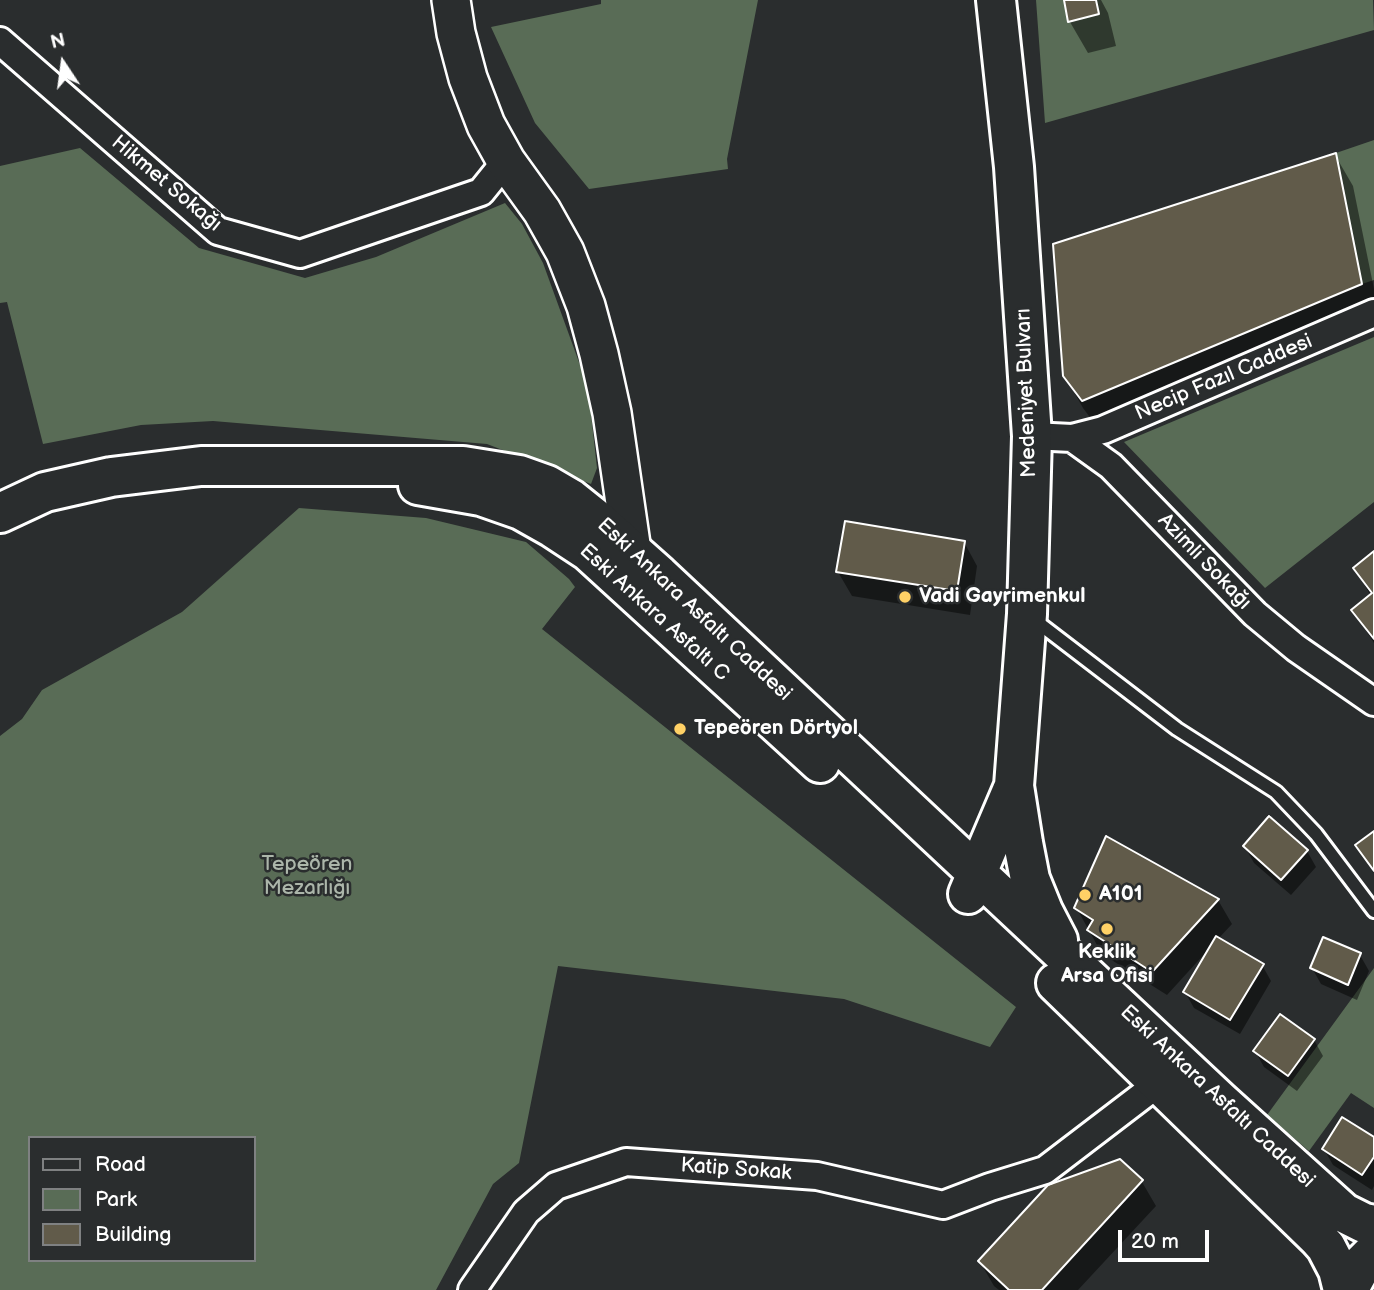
<!DOCTYPE html>
<html>
<head>
<meta charset="utf-8">
<style>
  body { margin:0 }
  #map { position:relative; width:1374px; height:1290px; overflow:hidden; background:#2a2d2e; font-family:"Balsamiq Sans",sans-serif }
  canvas { display:block }
  .legend { position:absolute; left:28px; top:1136px; width:228px; height:126px; box-sizing:border-box; background:#2a2d2e; border:2px solid #7f8182; margin:0; padding:9px 12px; list-style:none; font-size:21px; color:#fff }
  .legend li { display:flex; align-items:center; gap:14px; height:35px }
  .legend b { width:35px; border:2px solid #7f8182 }
  .north { position:absolute; left:28px; top:28px; width:70px; height:70px; -webkit-text-stroke:5px #2a2d2e; paint-order:stroke; rotate:347deg; font-size:19px; font-weight:700; line-height:28px; text-align:center; color:#fff }
  .north::after { content:''; display:block; margin:auto; width:24px; height:32px; background:#fff; clip-path:polygon(50% 0,100% 100%,50% 72%,0 100%) }
  .scale { position:absolute; left:1118px; top:1230px; width:91px; height:32px; box-sizing:border-box; border:4px solid #fff; border-top:0; padding-left:9px; font-size:21px; line-height:24px; white-space:nowrap; color:#fff; -webkit-text-stroke:5px #2a2d2e; paint-order:stroke }
</style>
</head>
<body>
<div id="map">
<canvas width="1374" height="1290"></canvas>
<ul class="legend">
<li><b style="height:9px;background:#2a2d2e"></b>Road</li>
<li><b style="height:19px;background:#596c56"></b>Park</li>
<li><b style="height:19px;background:#615b4a"></b>Building</li>
</ul>
<div class="north">N</div>
<div class="scale">20 m</div>
</div>
<script>
const ctx = document.querySelector('canvas').getContext('2d');
ctx.lineJoin = 'round';
function paint(path, color) {
  ctx.fillStyle = color;
  ctx.fill(path, 'evenodd');
}
function shape(rows) {
  const path = new Path2D();
  for (const r of rows) {
    path.moveTo(r[0], r[1]);
    for (let i = 2; i < r.length; i += 2) path.lineTo(r[i], r[i + 1]);
  }
  return path;
}
function stroke(path, color, width, dash) {
  ctx.strokeStyle = color;
  ctx.lineWidth = width;
  ctx.lineCap = dash ? 'butt' : 'round';
  ctx.setLineDash(dash || []);
  ctx.stroke(path);
}
function write(font, color, halo, rows, align = 'center') {
  ctx.font = font + ' "Balsamiq Sans",sans-serif';
  ctx.lineWidth = 5;
  ctx.setLineDash([]);
  ctx.textBaseline = 'middle';
  ctx.strokeStyle = halo;
  ctx.fillStyle = color;
  for (const [text, x, y, turn = 0] of rows) {
    ctx.save();
    ctx.translate(x, y);
    ctx.rotate((+turn || 0) * Math.PI / 180);
    ctx.textAlign = isNaN(turn) ? turn : align;
    if (halo) ctx.strokeText(text, 0, 0);
    ctx.fillText(text, 0, 0);
    ctx.restore();
  }
}
paint(shape([
  [601,0,758,0,727,159,728,169,589,189,535,123,491,27,601,4],
  [1036,0,1373,0,1374,30,1045,123],
  [1374,140,1374,280,1362,284,1336,153],
  [80,148,199,248,305,278,376,257,505,203,522,224,543,263,588,387,597,468,591,484,487,444,213,421,141,425,43,444,7,302,0,303,0,166],
  [1374,337,1374,502,1265,588,1124,442],
  [299,508,426,518,526,542,569,579,575,587,542,629,1016,1007,990,1047,844,999,558,966,519,1163,493,1184,436,1290,0,1290,0,736,22,719,42,690,182,612],
  [30,1138,254,1138,254,1260,30,1260],
  [1374,968,1374,1108,1351,1093,1309,1151,1267,1115]
]), '#596c56');
paint(shape([
  [1066,0,1101,0,1108,13,1116,46,1088,53,1070,22],
  [1335,155,1353,186,1374,289,1374,318,1101,432,1083,408,1065,376],
  [964,542,977,566,970,615,852,596,838,572],
  [1374,554,1374,643,1353,610,1371,596,1355,569],
  [1245,847,1307,851,1316,867,1291,895,1254,863],
  [1218,900,1232,924,1218,939,1262,965,1271,981,1240,1034,1194,1008,1185,992,1208,950,1167,995,1102,954,1076,907],
  [1360,955,1369,971,1357,1000,1321,984,1312,968],
  [1314,1040,1323,1056,1297,1091,1264,1067,1255,1051],
  [1374,1139,1374,1186,1372,1190,1333,1165,1324,1149],
  [1120,1161,1142,1182,1156,1206,1078,1290,999,1290,994,1286,980,1262]
]), '#0007');
const building = shape([
  [1064,0,1096,0,1099,14,1068,22,1064,0],
  [1336,153,1362,284,1082,401,1063,376,1053,244,1336,153],
  [845,521,965,541,957,591,836,572,845,521],
  [1374,551,1374,639,1351,610,1372,593,1353,568,1374,551],
  [1269,816,1308,850,1281,880,1243,846,1269,816],
  [1374,831,1374,871,1355,845,1374,831],
  [1106,836,1219,899,1152,972,1087,930,1093,920,1074,908,1106,836],
  [1216,936,1264,964,1230,1020,1183,992,1216,936],
  [1323,937,1361,953,1348,985,1310,968,1323,937],
  [1280,1014,1315,1039,1288,1076,1253,1051,1280,1014],
  [1342,1117,1374,1137,1374,1157,1362,1175,1322,1149,1342,1117],
  [1120,1159,1143,1180,1042,1290,1009,1290,978,1261,1048,1185,1120,1159]
]);
paint(building, '#615b4a');
stroke(building, '#fff', 2);
const lane = shape([
  [1032,618,1177,729,1276,792,1316,834,1374,911]
]);
const street = shape([
  [0,41,218,231,300,254,481,192,506,161],
  [1032,436,1072,438,1111,466,1255,614,1296,648,1374,702],
  [1072,438,1103,430,1374,313],
  [472,1290,526,1212,556,1186,626,1162,817,1176,943,1205,990,1187,1045,1170,1159,1083]
]);
const secondary = shape([
  [451,0,456,33,468,78,486,125,506,161,542,211,565,252,586,306,599,354,612,413,632,551]
]);
const primary = shape([
  [996,0,1014,167,1032,436,1027,614,1014,786,1023,843,1030,879,1043,911,1058,940],
  [418,485,481,496,521,510,553,528,588,551,820,763],
  [0,513,45,492,111,477,201,466,463,466,519,475,547,485,571,499,596,519,659,575,1220,1101,1344,1213,1364,1223,1374,1225],
  [968,894,1014,786],
  [1056,983,1318,1238,1326,1247,1338,1270,1343,1290],
  [1351,1290,1351,1285,1363,1263,1374,1252]
]);
stroke(lane, '#fff', 18);
stroke(street, '#fff', 32);
stroke(secondary, '#fff', 42);
stroke(primary, '#fff', 44);
stroke(lane, '#2a2d2e', 12);
stroke(street, '#2a2d2e', 26);
stroke(secondary, '#2a2d2e', 37);
stroke(primary, '#2a2d2e', 38);
for (const [x, y, r, color] of [
  [905,597,7,"#ffd166"],
  [680,729,7,"#ffd166"],
  [1085,895,7,"#ffd166"],
  [1107,929,7,"#ffd166"]
]) {
  const dot = new Path2D();
  dot.arc(x, y, r, 0, 2 * Math.PI);
  ctx.fillStyle = color;
  ctx.fill(dot);
  stroke(dot, '#2a2d2e', 2.5);
}
write('21px', '#fff', '#2a2d2e', [
  ["Hikmet Sokağı",166,184,40],
  ["Necip Fazıl Caddesi",1224,378,-23],
  ["Medeniyet Bulvarı",1027,393,-92],
  ["Azimli Sokağı",1204,562,46],
  ["Eski Ankara Asfaltı Caddesi",694,610,43],
  ["Eski Ankara Asfaltı C",654,613,42],
  ["Eski Ankara Asfaltı Caddesi",1217,1097,43],
  ["Katip Sokak",736,1170,4]
]);
write('bold 21px', '#fff', '#2a2d2e', [
  ["Vadi Gayrimenkul",919,597],
  ["Tepeören Dörtyol",694,729],
  ["A101",1099,895],
  ["Keklik",1107,953,"center"],
  ["Arsa Ofisi",1107,977,"center"]
], 'left');
write('21px', '#acb6aa', '#2a2d2e', [
  ["Tepeören",307,865],
  ["Mezarlığı",307,889]
]);
</script>
</body>
</html>
